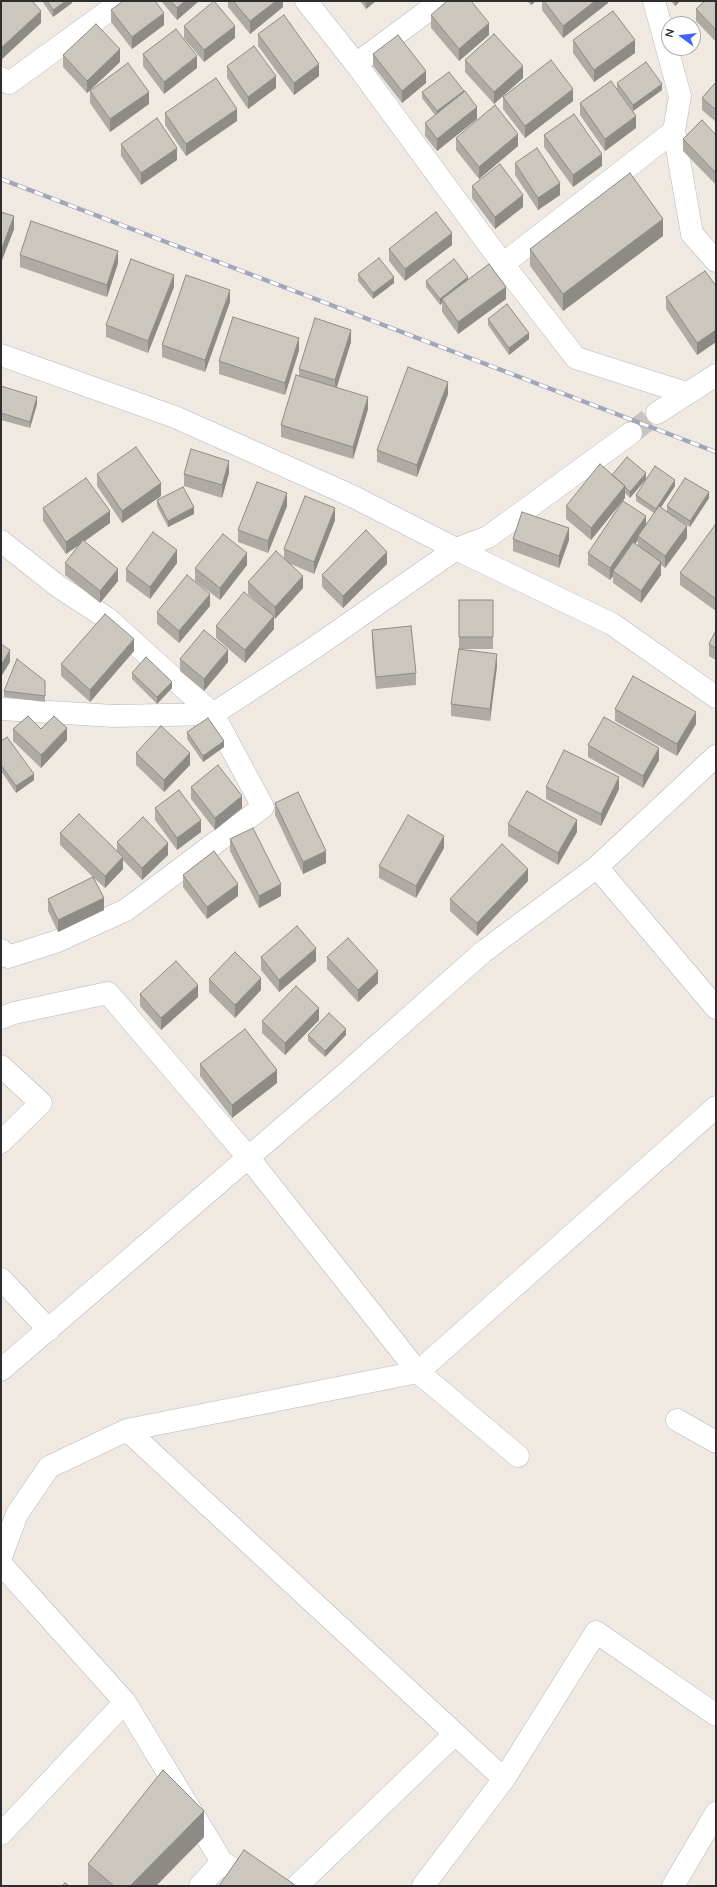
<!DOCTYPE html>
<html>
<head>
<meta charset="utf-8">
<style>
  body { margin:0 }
  #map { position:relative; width:717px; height:1887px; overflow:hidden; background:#efe9e1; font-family:"Nunito Sans",sans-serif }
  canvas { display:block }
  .frame { position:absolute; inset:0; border:2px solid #2e2e2e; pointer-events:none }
  .north { position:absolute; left:661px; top:16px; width:40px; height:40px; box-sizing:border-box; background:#fff; border:1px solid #ababab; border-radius:50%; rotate:285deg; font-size:11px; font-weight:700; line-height:16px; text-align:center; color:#2e2e2e }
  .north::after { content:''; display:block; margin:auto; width:14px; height:18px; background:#4264fb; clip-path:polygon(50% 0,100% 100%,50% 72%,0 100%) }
</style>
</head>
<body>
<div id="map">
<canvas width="717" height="1887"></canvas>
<div class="frame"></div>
<div class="north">N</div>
</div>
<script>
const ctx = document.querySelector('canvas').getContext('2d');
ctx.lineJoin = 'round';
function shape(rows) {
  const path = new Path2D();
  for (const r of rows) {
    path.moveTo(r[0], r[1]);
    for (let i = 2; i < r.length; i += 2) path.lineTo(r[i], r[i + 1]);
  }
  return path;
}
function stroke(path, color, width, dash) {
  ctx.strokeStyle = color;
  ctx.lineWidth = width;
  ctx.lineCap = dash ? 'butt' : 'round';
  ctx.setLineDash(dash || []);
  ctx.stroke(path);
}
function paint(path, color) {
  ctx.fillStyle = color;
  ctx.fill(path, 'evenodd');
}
stroke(shape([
  [631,433,657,413]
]), '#c8c4bd', 22, [22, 11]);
const street = shape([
  [306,1,356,64,503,264,576,358,686,393],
  [654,1,680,96,674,131,692,234,716,261],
  [356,64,441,1],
  [1,78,9,83,122,1],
  [503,264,674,131],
  [657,413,716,375],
  [1,541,59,587,107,618,213,714,263,807,126,910,55,942,8,957,1,950],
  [1,709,114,716,213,714,314,648,456,549,488,537,631,433],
  [597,867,716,1008],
  [1,1018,14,1013,108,993,248,1157,418,1372,518,1456],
  [1,1066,41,1103,1,1142],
  [1,1279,49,1330],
  [1,1370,343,1076,483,952,597,867,716,756],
  [677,1420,716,1442],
  [127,1430,504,1779],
  [1,1557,17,1514,49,1467,127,1430,418,1372,716,1107],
  [1,1564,125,1702],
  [1,1834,125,1702,222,1862],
  [200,1886,222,1862,258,1886],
  [297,1886,455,1734],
  [423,1886,504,1779,596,1632,716,1715],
  [673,1886,716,1813]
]);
const secondary = shape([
  [1,355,175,417,352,496,456,549,612,624,716,697]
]);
stroke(street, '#b4b7c1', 23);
stroke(secondary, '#b4b7c1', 23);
stroke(street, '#fff', 22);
stroke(secondary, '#fff', 22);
const rail = shape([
  [1,179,716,452]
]);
stroke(rail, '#a3a6b8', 4.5);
stroke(rail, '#fff', 3, [9]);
paint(shape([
  [42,1,72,1,72,3,53,17],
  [161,1,199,1,177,20],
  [228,1,283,1,283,7,250,34,228,7],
  [360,1,376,1,366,9],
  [527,1,536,1,531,5],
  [542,1,608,1,608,3,563,38,542,10],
  [671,1,680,1,675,6],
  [716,1,716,42,696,21,696,9],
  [111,10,164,25,132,49,111,22],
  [431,15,489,35,459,61,431,28],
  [184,26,235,38,204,62,184,38],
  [258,34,319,76,294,95,258,46],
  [573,40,635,53,594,82,573,53],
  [143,54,197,68,164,94,143,66],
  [373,54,426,83,402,103,373,66],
  [63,55,120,62,87,93,63,67],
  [465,60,523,78,494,104,465,72],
  [227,66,276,88,248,109,227,78],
  [716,82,716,122,702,110,702,98],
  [617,83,662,90,633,111,617,89],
  [90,91,149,104,110,132,90,103],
  [422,92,464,92,477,119,437,151,425,136,425,123,435,115,422,98],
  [503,97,573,101,525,138,503,109],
  [580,103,636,128,605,151,580,115],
  [165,113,237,121,186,156,165,125],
  [544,135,602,166,573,187,544,147],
  [716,135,716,185,683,151,683,139],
  [456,138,518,146,479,179,456,150],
  [121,144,177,160,141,185,121,156],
  [515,163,560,195,538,210,515,175],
  [472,186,523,207,495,229,472,198],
  [1,212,14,229,2,260,1,260],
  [663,236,563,311,530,266,530,249],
  [452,245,405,281,389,261,389,249],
  [20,255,118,263,107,297,20,267],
  [358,274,394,283,373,299,358,281],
  [468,280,506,299,458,334,442,312,442,303,440,305,426,287,426,281],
  [716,286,716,342,697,355,666,309,666,297],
  [174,287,148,353,106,337,106,325],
  [230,302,205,372,162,357,162,345],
  [488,319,529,339,509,355,488,325],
  [351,342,337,387,368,409,353,459,281,437,281,425,299,376,299,369],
  [299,350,285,395,219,374,219,361],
  [1,386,37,404,30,428,1,420],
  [448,394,417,477,377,462,377,450],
  [229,473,222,498,184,486,184,474],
  [97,474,161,496,122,523,97,486],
  [612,475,646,479,630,498,625,493,625,498,591,540,566,519,566,506],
  [675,486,661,507,667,512,667,506,709,498,690,527,673,516,687,538,665,568,661,565,661,575,641,603,613,583,613,576,610,580,588,565,588,553,646,525,654,513,636,501,636,495],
  [638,540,638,546,635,544],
  [157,500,194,514,168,527,157,506],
  [287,506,268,553,238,542,238,530],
  [43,508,110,523,84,542,118,581,100,603,65,575,65,563,79,545,66,554,43,521],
  [335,520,314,574,291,564,303,588,275,619,274,617,274,629,245,663,216,638,216,626,263,607,248,594,248,582,284,558,284,549],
  [716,525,716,611,680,585,680,573],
  [513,539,569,540,559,568,513,551],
  [177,563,150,599,126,581,126,569],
  [387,564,343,608,322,587,322,575],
  [247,565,220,600,195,581,195,568],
  [459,600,493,600,493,649,459,649],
  [210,606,179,643,157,624,157,612],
  [372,630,416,673,416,685,376,689,372,642],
  [716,630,716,660,709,656,709,644],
  [134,651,90,702,61,676,61,664],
  [180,659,228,662,204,691,180,671],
  [497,666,490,721,451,716,451,704],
  [132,673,172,688,157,704,132,679],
  [45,681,45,702,4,697,4,691],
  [615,709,696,724,677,756,615,721],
  [13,729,41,729,67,740,41,768,13,741],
  [187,732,224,747,203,762,187,739],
  [1,741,34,780,16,793,1,771],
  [588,745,659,760,643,788,588,757],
  [136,753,190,765,164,792,136,765],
  [191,787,242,808,215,830,191,799],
  [546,787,619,789,601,826,546,799],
  [275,803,326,863,303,874,275,815],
  [155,808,201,832,177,850,155,820],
  [508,824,577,832,558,865,508,836],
  [60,833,117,851,117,842,168,855,142,880,123,860,123,869,105,888,94,878,104,910,58,932,48,911,48,899,93,877,60,845],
  [230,839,281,896,259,908,230,851],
  [444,848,416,898,379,878,379,866],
  [183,875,238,896,207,919,183,887],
  [528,881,477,936,450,911,450,899],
  [261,957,316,961,279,992,261,970],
  [327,957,378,983,358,1002,327,969],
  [209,979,261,990,235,1018,209,992],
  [140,994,198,997,161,1030,140,1006],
  [319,1020,285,1055,262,1033,262,1021],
  [308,1035,346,1035,325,1057,308,1041],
  [200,1064,277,1083,232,1118,200,1076],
  [204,1837,156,1886,88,1886,88,1864]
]), '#afaba4');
paint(shape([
  [66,1,72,1,72,3,53,17,53,10],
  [185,1,199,1,177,20,177,8],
  [276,1,283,1,283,7,250,34,250,21],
  [366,1,376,1,366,9],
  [531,1,536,1,531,5],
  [595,1,608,1,608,3,563,38,563,26],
  [675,1,680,1,675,6],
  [41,11,41,23,1,60,1,48],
  [164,13,164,25,132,49,132,37],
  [489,23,489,35,459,61,459,49],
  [235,26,235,38,204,62,204,50],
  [635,40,635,53,594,82,594,70],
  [120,49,120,62,87,93,87,81],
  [197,56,197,68,164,94,164,82],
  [319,64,319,76,294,95,294,83],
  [523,66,523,78,494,104,494,92],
  [426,71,426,83,402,103,402,91],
  [276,76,276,88,248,109,248,97],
  [662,84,662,90,633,111,633,105],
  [573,89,573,101,525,138,525,126],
  [464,91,464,97,437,118,437,111],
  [149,92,149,104,110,132,110,119],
  [477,107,477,119,437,151,437,139],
  [237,109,237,121,186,156,186,144],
  [636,116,636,128,605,151,605,139],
  [518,134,518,146,479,179,479,167],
  [177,148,177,160,141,185,141,173],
  [602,154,602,166,573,187,573,175],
  [560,183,560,195,538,210,538,198],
  [523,195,523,207,495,229,495,217],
  [14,216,14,229,2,260,2,248],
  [663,219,663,236,563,311,563,294],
  [452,233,452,245,405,281,405,269],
  [118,251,118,263,107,297,107,285],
  [174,275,174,287,148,353,148,341],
  [394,277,394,283,373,299,373,293],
  [468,277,468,283,442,299,442,303,440,305,440,299],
  [506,287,506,299,458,334,458,322],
  [230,290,230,302,205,372,205,360],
  [351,330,351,342,335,392,335,380],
  [716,330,716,342,697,355,697,343],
  [529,333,529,339,509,355,509,348],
  [299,338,299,350,285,395,285,383],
  [448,382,448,394,417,477,417,465],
  [37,397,37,404,30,428,30,422],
  [368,397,368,409,353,459,353,447],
  [229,461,229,473,222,498,222,485],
  [646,473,646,479,630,498,630,492],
  [675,480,675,486,656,515,656,509],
  [161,483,161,496,122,523,122,511],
  [625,486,625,498,591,540,591,528],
  [709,492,709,498,690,527,690,521],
  [287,493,287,506,268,553,268,541],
  [194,507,194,514,168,527,168,521],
  [335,508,335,520,314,574,314,562],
  [110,511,110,523,66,554,66,542],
  [646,516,646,528,638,536,638,540,616,573,613,571,613,576,610,580,610,568],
  [687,526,687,538,665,568,665,556],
  [569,528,569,540,559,568,559,556],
  [177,550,177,563,150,599,150,587],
  [387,552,387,564,343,608,343,596],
  [247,553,247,565,220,600,220,588],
  [661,562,661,575,641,603,641,591],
  [118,569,118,581,100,603,100,591],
  [303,576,303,588,275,619,275,607],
  [210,594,210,606,179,643,179,631],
  [274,616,274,629,245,663,245,650],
  [134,639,134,651,90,702,90,690],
  [10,650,10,662,1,677,1,665],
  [228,650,228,662,204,691,204,679],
  [497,654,497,666,490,721,490,709],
  [172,682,172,688,157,704,157,697],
  [696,712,696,724,677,756,677,744],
  [67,728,67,740,41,768,41,755],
  [224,741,224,747,203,762,203,756],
  [659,748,659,760,643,788,643,776],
  [190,753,190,765,164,792,164,780],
  [34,774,34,780,16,793,16,786],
  [619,777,619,789,601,826,601,814],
  [242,796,242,808,215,830,215,818],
  [201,820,201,832,177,850,177,838],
  [577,820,577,832,558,865,558,853],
  [444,836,444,848,416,898,416,886],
  [168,843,168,855,142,880,142,868],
  [326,851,326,863,303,874,303,862],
  [123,857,123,869,105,888,105,876],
  [528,869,528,881,477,936,477,923],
  [238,884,238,896,207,919,207,907],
  [281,884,281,896,259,908,259,896],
  [104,898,104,910,58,932,58,920],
  [316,948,316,961,279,992,279,980],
  [378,971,378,983,358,1002,358,990],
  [261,978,261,990,235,1018,235,1005],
  [198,985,198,997,161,1030,161,1018],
  [319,1008,319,1020,285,1055,285,1043],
  [346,1029,346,1035,325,1057,325,1051],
  [277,1070,277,1083,232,1118,232,1105],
  [204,1811,204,1837,156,1886,130,1886]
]), '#8e8b86');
const building = shape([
  [1,1,32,1,41,11,1,48,1,1],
  [47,1,66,1,53,10,47,1],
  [123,1,155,1,164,13,132,37,111,10,123,1],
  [171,1,185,1,177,8,171,1],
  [214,1,235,26,204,50,184,26,214,1],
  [233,1,276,1,250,21,233,1],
  [447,1,471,1,489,23,459,49,431,15,447,1],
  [544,1,595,1,563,26,544,1],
  [705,1,716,1,716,30,696,9,705,1],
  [613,11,635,40,594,70,573,40,613,11],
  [284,15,319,64,294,83,258,34,284,15],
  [96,24,120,49,87,81,63,55,96,24],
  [176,29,197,56,164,82,143,54,176,29],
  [494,34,523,66,494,92,465,60,494,34],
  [398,35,426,71,402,91,373,54,398,35],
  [254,46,276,76,248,97,227,66,254,46],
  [551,60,573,89,525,126,503,97,551,60],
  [646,62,662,84,633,105,617,83,646,62],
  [128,63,149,92,110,119,90,91,128,63],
  [449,72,464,91,437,111,422,92,449,72],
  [216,78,237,109,186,144,165,113,216,78],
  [611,81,636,116,605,139,580,103,611,81],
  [716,82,716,110,702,98,716,82],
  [465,91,477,107,437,139,425,123,465,91],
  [495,105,518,134,479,167,456,138,495,105],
  [574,114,602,154,573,175,544,135,574,114],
  [157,118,177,148,141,173,121,144,157,118],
  [702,120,716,135,716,173,683,139,702,120],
  [537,148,560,183,538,198,515,163,537,148],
  [500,164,523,195,495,217,472,186,500,164],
  [630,173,663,219,563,294,530,249,630,173],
  [1,212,14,216,2,248,1,248,1,212],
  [436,212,452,233,405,269,389,249,436,212],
  [31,221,118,251,107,285,20,255,31,221],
  [379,258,394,277,373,293,358,274,379,258],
  [131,259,174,275,148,341,106,325,131,259],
  [454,259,468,277,440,299,426,281,454,259],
  [489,264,506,287,458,322,442,299,489,264],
  [705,271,716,286,716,330,697,343,666,297,705,271],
  [186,275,230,290,205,360,162,345,186,275],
  [507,304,529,333,509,348,488,319,507,304],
  [233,317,299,338,285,383,219,361,233,317],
  [315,318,351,330,335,380,299,369,315,318],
  [408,367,448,382,417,465,377,450,408,367],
  [296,375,368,397,353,447,281,425,296,375],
  [1,386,37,397,30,422,1,413,1,386],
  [136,447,161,483,122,511,97,474,136,447],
  [191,449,229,461,222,485,184,474,191,449],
  [627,457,646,473,630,492,625,487,625,486,612,475,627,457],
  [600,464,625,486,591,528,566,506,600,464],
  [655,466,675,480,656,509,636,495,655,466],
  [86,478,110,511,66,542,43,508,86,478],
  [685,478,709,492,690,521,667,506,685,478],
  [257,482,287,493,268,541,238,530,257,482],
  [183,487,194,507,168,521,157,500,183,487],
  [305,496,335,508,314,562,284,549,305,496],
  [623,501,646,516,610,568,588,553,623,501],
  [659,506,687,526,665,556,638,536,659,506],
  [522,512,569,528,559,556,513,539,522,512],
  [715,525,716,525,716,599,680,573,715,525],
  [366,530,387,552,343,596,322,575,366,530],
  [153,532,177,550,150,587,126,569,153,532],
  [223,534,247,553,220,588,195,568,223,534],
  [83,540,118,569,100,591,65,563,83,540],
  [633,542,661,562,641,591,613,571,633,542],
  [276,551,303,576,275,607,248,582,276,551],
  [187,575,210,594,179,631,157,612,187,575],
  [244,592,274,616,245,650,216,626,244,592],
  [459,600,493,600,493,637,459,637,459,600],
  [105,614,134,639,90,690,61,664,105,614],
  [411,626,416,673,376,677,372,630,411,626],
  [204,630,228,650,204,679,180,659,204,630],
  [716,630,716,648,709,644,716,630],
  [1,644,10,650,1,665,1,644],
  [459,649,497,654,490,709,451,704,459,649],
  [146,657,172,682,157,697,132,673,146,657],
  [17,659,45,681,45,696,4,691,17,659],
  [633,676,696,712,677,744,615,709,633,676],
  [28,716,41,729,54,716,67,728,41,755,13,729,28,716],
  [604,717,659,748,643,776,588,745,604,717],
  [208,718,224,741,203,756,187,732,208,718],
  [161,726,190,753,164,780,136,753,161,726],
  [7,737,34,774,16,786,1,765,1,741,7,737],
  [564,750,619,777,601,814,546,787,564,750],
  [218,765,242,796,215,818,191,787,218,765],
  [179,790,201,820,177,838,155,808,179,790],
  [527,791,577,820,558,853,508,824,527,791],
  [298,792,326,851,303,862,275,803,298,792],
  [79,814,123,857,105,876,60,833,79,814],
  [408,815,444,836,416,886,379,866,408,815],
  [143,817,168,843,142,868,117,842,143,817],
  [253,828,281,884,259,896,230,839,253,828],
  [502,844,528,869,477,923,450,899,502,844],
  [214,851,238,884,207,907,183,875,214,851],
  [93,877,104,898,58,920,48,899,93,877],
  [297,926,316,948,279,980,261,957,297,926],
  [348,938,378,971,358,990,327,957,348,938],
  [235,952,261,978,235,1005,209,979,235,952],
  [176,961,198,985,161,1018,140,994,176,961],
  [296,986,319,1008,285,1043,262,1021,296,986],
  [329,1013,346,1029,325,1051,308,1035,329,1013],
  [245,1029,277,1070,232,1105,200,1064,245,1029],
  [163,1770,204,1811,130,1886,114,1886,88,1864,163,1770],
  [244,1850,295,1885,294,1886,219,1886,244,1850],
  [65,1883,69,1886,62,1886,65,1883]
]);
paint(building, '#cbc7bf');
stroke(building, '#8e8b86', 1);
</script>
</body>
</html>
